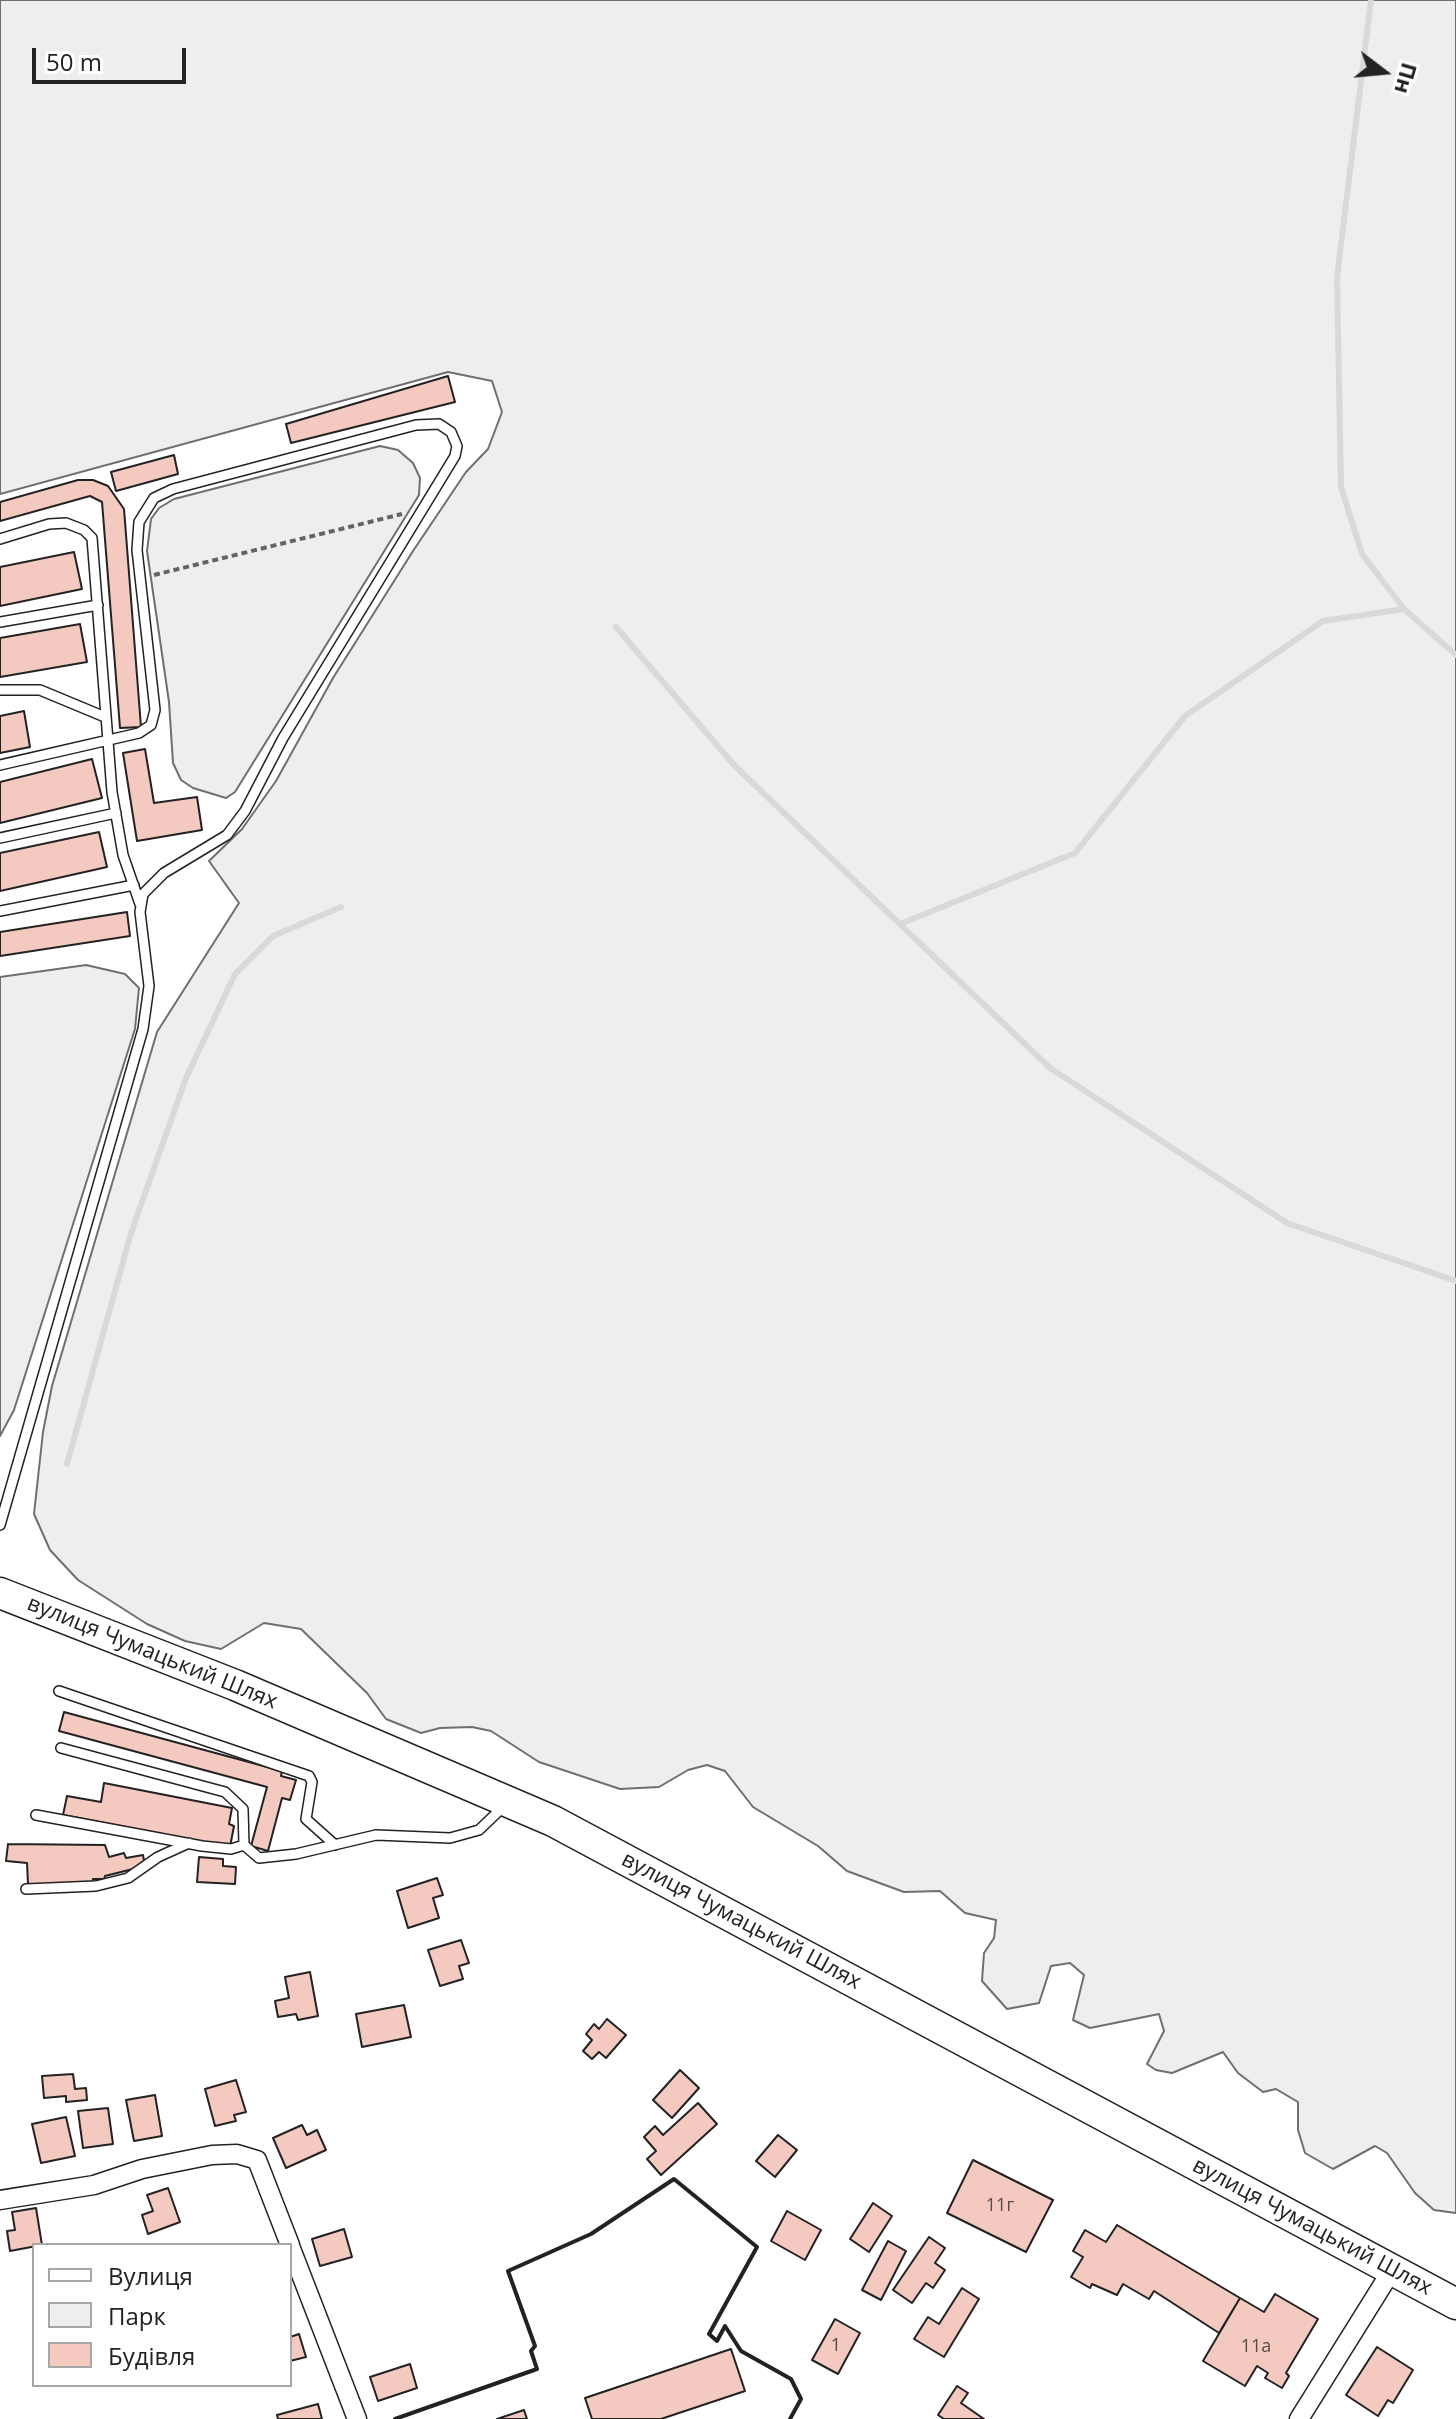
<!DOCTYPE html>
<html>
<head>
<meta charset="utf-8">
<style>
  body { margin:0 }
  #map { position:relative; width:1456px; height:2419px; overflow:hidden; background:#fff; font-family:"Open Sans",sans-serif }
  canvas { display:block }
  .legend { position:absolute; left:32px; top:2243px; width:260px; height:144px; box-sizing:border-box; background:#fff; border:2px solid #a7a7a7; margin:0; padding:10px 14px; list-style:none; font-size:24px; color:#222 }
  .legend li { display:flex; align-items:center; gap:16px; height:40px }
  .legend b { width:40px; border:2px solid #a7a7a7 }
  .north { position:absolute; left:1344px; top:32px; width:80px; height:80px; -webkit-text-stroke:6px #fff; paint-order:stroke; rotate:106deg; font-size:22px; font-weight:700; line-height:32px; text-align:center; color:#222 }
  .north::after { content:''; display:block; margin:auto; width:28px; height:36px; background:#222; clip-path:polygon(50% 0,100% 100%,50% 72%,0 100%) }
  .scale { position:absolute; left:32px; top:48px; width:154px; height:36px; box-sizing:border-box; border:4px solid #222; border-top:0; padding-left:10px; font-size:24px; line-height:28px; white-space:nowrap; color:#222; -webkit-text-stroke:6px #fff; paint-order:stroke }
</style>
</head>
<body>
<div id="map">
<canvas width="1456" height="2419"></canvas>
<ul class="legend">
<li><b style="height:10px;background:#fff"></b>Вулиця</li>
<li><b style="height:22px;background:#eee"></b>Парк</li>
<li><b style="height:22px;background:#f3c9c0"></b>Будівля</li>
</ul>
<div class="north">Пн</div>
<div class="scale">50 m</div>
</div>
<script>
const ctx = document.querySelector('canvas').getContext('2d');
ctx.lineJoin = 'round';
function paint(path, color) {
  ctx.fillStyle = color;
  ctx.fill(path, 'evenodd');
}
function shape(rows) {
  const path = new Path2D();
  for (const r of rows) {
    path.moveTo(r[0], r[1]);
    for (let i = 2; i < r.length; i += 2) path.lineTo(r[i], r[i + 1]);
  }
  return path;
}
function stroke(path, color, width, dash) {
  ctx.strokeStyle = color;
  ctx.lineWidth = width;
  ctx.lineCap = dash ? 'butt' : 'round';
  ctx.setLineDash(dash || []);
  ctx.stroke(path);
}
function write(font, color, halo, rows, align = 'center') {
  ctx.font = font + ' "Open Sans",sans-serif';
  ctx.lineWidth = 6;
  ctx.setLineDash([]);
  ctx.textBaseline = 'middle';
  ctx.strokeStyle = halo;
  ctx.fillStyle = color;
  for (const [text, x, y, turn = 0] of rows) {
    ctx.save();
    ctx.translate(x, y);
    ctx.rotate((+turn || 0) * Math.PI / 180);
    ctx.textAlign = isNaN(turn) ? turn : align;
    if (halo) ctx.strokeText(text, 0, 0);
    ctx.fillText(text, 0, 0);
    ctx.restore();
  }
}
const green = shape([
  [0,0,1456,0,1456,2213,1434,2210,1415,2193,1387,2153,1375,2146,1333,2169,1305,2153,1298,2130,1298,2102,1276,2089,1263,2092,1238,2073,1223,2052,1172,2073,1156,2070,1147,2064,1164,2031,1159,2014,1090,2028,1073,2020,1084,1975,1070,1963,1051,1966,1039,2003,1007,2009,982,1981,984,1953,994,1938,996,1920,965,1913,940,1891,904,1892,847,1871,818,1846,753,1807,725,1771,707,1765,688,1770,659,1787,620,1789,539,1762,491,1731,472,1727,440,1728,421,1733,386,1719,367,1693,301,1629,264,1623,221,1649,185,1641,147,1624,78,1580,50,1550,34,1514,43,1432,52,1386,157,1032,239,903,209,861,242,829,276,781,333,678,413,551,466,472,488,449,502,412,492,381,448,372,0,494,0,0],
  [380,446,398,450,413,463,420,478,419,495,235,792,226,798,193,788,181,780,173,763,169,702,147,551,151,519,159,508,174,499,380,446],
  [86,965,125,974,139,988,135,1029,14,1410,0,1436,0,977,86,965]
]);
paint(green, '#eee');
stroke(green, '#6f6f6f', 2);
stroke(shape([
  [1371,0,1337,277,1341,487,1362,554,1404,609,1456,655],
  [616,627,734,765,1050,1068,1287,1223,1456,1281],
  [900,924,1075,853,1185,716,1323,621,1404,609],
  [67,1464,131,1233,186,1078,235,974,273,936,341,907]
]), '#d9d9d9', 6);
const building = shape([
  [448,376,455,402,291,443,286,424,448,376],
  [174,455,178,474,116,491,111,472,174,455],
  [78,480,93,480,108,486,124,509,141,727,120,728,102,502,90,496,0,521,0,502,78,480],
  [74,552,82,589,0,606,0,567,74,552],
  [80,624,87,662,0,677,0,638,80,624],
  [24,711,30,747,0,753,0,716,24,711],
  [145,749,154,803,197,797,202,830,137,841,123,753,145,749],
  [92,759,102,798,0,823,0,782,92,759],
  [99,832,107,867,0,891,0,853,99,832],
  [127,912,130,936,0,956,0,932,127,912],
  [64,1712,282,1771,281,1776,296,1780,290,1800,282,1798,268,1851,251,1846,267,1787,59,1731,64,1712],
  [104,1783,232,1808,229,1824,234,1826,230,1847,63,1815,67,1796,101,1802,104,1783],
  [8,1844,105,1845,109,1857,124,1853,126,1858,143,1855,145,1866,105,1876,104,1879,93,1879,92,1885,28,1884,27,1863,6,1861,8,1844],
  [199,1857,223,1859,223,1866,236,1867,235,1884,197,1882,199,1857],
  [437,1878,443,1895,433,1898,439,1918,408,1928,397,1891,437,1878],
  [461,1940,469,1963,459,1966,463,1979,440,1986,428,1950,461,1940],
  [310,1972,318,2016,298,2020,296,2014,278,2017,275,2001,289,1998,285,1977,310,1972],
  [404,2005,411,2037,362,2047,356,2014,404,2005],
  [607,2019,626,2035,606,2058,599,2052,592,2059,583,2051,592,2040,586,2034,594,2024,599,2029,607,2019],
  [680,2070,699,2088,672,2118,653,2100,680,2070],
  [73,2074,75,2089,86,2088,87,2100,66,2102,66,2096,44,2098,42,2076,73,2074],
  [236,2080,246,2112,234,2115,236,2121,215,2126,205,2089,236,2080],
  [155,2095,162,2136,134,2141,126,2100,155,2095],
  [698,2103,717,2124,661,2175,647,2159,656,2151,644,2137,655,2126,663,2135,698,2103],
  [108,2108,113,2144,83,2148,78,2111,108,2108],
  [66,2117,75,2156,41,2163,32,2124,66,2117],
  [302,2125,307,2135,317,2130,326,2150,286,2168,273,2138,302,2125],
  [778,2135,797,2150,775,2177,756,2161,778,2135],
  [973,2160,1053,2200,1026,2252,947,2213,973,2160],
  [168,2188,180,2222,148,2234,142,2215,153,2211,147,2195,168,2188],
  [873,2203,892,2216,869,2252,850,2239,873,2203],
  [36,2208,42,2245,10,2251,7,2231,15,2230,12,2212,36,2208],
  [787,2211,821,2230,805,2260,771,2241,787,2211],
  [1117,2225,1240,2298,1219,2333,1154,2291,1149,2299,1123,2284,1117,2295,1092,2284,1090,2288,1071,2277,1083,2257,1073,2251,1085,2230,1106,2242,1117,2225],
  [344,2229,352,2257,320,2266,312,2239,344,2229],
  [929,2237,945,2248,935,2263,945,2270,933,2288,926,2283,912,2303,893,2290,929,2237],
  [888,2241,906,2251,881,2300,862,2290,888,2241],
  [962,2288,979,2299,944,2357,914,2339,928,2317,939,2324,962,2288],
  [1275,2294,1318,2319,1286,2373,1289,2376,1282,2388,1265,2378,1268,2373,1257,2366,1245,2386,1203,2361,1240,2298,1264,2312,1275,2294],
  [835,2319,860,2333,838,2374,812,2360,835,2319],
  [299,2334,306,2357,290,2361,290,2337,299,2334],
  [1377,2347,1413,2370,1393,2403,1388,2400,1378,2416,1346,2395,1377,2347],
  [731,2349,745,2391,661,2419,592,2419,585,2398,731,2349],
  [410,2364,417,2388,378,2401,370,2377,410,2364],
  [957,2386,968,2393,961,2403,984,2419,944,2419,938,2415,957,2386],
  [318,2404,322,2419,278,2419,277,2415,318,2404],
  [524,2410,527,2419,497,2419,524,2410]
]);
paint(building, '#f3c9c0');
stroke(building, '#222', 2);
const service = shape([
  [0,539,49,524,66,523,84,530,92,538,112,792,123,855,140,904],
  [0,622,98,605],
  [0,690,40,690,105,717],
  [0,765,139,733,151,725,155,710,137,550,139,522,154,498,173,489,416,425,439,424,451,432,457,446,455,456,283,738,245,811,227,835,164,873,143,894,140,912,149,986,143,1029,0,1525],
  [0,838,116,813],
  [0,911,134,885],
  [59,1691,309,1776,312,1782,306,1819,335,1845],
  [61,1748,225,1792,243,1809,244,1845,259,1858,296,1854,376,1835,450,1838,479,1830,503,1807],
  [36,1815,202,1846,231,1849,244,1845],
  [26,1889,96,1886,128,1878,158,1857,189,1843]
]);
const minor = shape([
  [0,2200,94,2185,142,2169,212,2155,237,2154,257,2160,290,2245],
  [290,2246,357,2419],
  [1299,2419,1392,2270]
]);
const trunk = shape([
  [0,1593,235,1685,553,1821,1456,2304]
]);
stroke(service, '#222', 12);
stroke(minor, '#222', 21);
stroke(trunk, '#222', 33);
stroke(shape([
  [154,575,402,514]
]), '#646464', 4, [6, 4]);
stroke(service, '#fff', 9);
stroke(minor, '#fff', 18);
stroke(trunk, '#fff', 30);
stroke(shape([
  [395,2419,537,2369,531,2351,535,2346,508,2271,591,2234,674,2179,757,2247,709,2334,717,2341,725,2326,741,2351,791,2379,801,2399,790,2419]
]), '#222', 4);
write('18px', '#564c4a', null, [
  ["11г",1000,2206],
  ["1",836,2346],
  ["11а",1256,2347]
]);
write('22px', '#222', '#fff', [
  ["вулиця Чумацький Шлях",152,1653,22],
  ["вулиця Чумацький Шлях",741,1921,28],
  ["вулиця Чумацький Шлях",1312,2227,28]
]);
</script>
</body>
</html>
